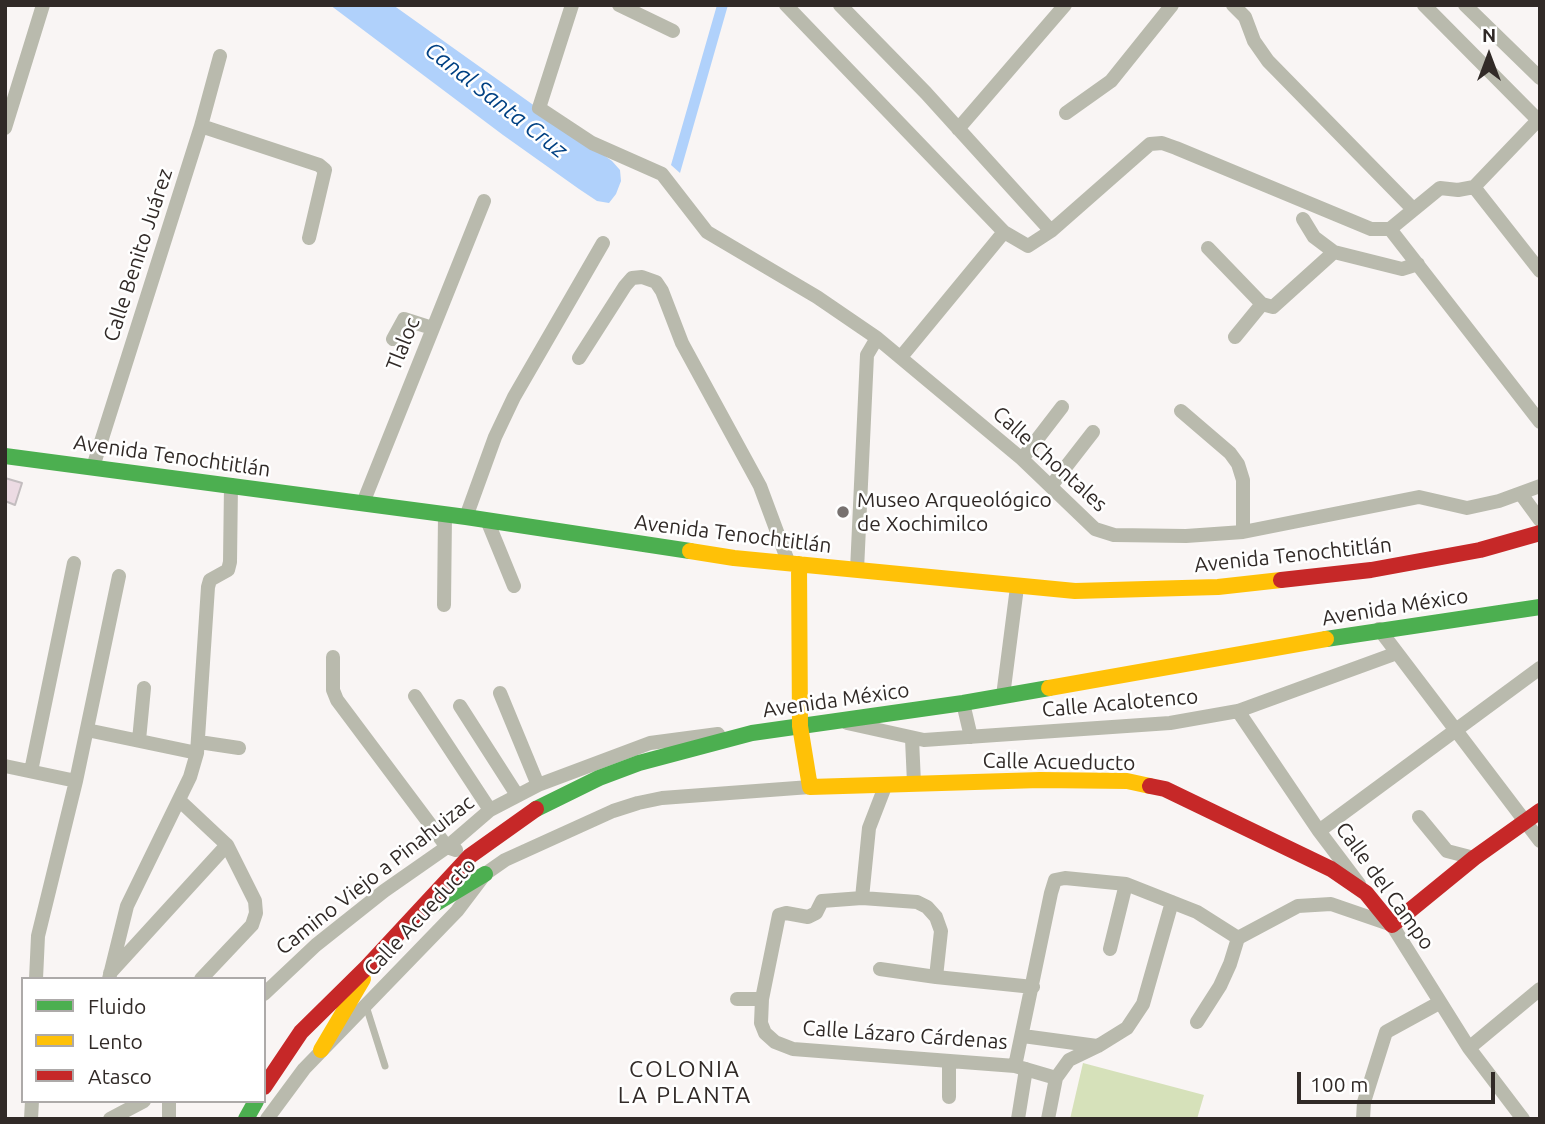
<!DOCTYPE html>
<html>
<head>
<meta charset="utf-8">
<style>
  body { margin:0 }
  #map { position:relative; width:1545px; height:1124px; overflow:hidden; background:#f9f5f4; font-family:Ubuntu,sans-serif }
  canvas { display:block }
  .frame { position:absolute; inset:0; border:7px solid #312a27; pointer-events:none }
  .legend { position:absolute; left:21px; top:977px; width:245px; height:126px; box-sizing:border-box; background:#fff; border:2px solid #adaaa9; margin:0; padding:9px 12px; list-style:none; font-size:21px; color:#312a27 }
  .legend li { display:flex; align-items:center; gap:14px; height:35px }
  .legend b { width:35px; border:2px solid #adaaa9 }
  .north { position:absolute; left:1454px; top:21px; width:70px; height:70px; -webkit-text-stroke:5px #fff; paint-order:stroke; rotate:0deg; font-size:19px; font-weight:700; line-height:28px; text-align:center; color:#312a27 }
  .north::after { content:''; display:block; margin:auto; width:24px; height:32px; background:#312a27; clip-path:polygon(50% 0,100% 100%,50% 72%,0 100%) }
  .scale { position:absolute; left:1297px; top:1072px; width:198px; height:32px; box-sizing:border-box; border:4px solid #312a27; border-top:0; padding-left:9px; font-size:21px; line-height:24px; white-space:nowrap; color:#312a27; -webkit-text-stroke:5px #fff; paint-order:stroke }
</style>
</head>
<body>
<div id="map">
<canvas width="1545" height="1124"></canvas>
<div class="frame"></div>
<ul class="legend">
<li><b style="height:9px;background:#4caf50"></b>Fluido</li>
<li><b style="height:9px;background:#ffc107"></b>Lento</li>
<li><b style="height:9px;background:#c62828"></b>Atasco</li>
</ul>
<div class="north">N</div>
<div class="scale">100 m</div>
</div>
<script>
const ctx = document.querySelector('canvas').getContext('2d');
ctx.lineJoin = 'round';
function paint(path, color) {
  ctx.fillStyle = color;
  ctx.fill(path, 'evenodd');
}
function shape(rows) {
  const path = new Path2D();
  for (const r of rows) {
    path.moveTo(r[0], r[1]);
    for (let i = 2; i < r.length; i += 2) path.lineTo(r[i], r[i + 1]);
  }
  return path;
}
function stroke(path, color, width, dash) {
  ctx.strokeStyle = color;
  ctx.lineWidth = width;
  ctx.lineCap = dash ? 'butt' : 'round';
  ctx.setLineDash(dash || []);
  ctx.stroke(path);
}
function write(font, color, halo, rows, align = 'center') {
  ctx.font = font + ' Ubuntu,sans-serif';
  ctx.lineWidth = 5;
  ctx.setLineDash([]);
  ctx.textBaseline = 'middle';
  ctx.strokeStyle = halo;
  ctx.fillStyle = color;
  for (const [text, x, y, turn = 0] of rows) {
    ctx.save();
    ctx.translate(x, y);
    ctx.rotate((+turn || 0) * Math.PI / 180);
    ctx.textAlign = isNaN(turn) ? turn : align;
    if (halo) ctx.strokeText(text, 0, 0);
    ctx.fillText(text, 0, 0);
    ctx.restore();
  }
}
paint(shape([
  [1083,1063,1204,1095,1197,1119,1070,1119]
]), '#d6e1ba');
paint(shape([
  [330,5,393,5,612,161,620,170,621,181,616,194,609,203,597,201,579,189,503,135],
  [717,5,728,5,680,173,671,165]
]), '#b0d1fb');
const building = shape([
  [5,478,22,483,15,505,5,501,5,478]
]);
paint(building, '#ecdbe3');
stroke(building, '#c3bdbf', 2);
stroke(shape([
  [366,1006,385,1066]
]), '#b9baad', 7);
stroke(shape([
  [572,5,539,108,592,143,662,174,707,232,817,297,877,338,1022,459,1095,529,1114,535,1186,536,1243,532,1419,497,1467,508,1499,501,1540,486],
  [619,5,673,31],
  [786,5,1004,232,1028,246,1051,231,1150,144,1162,143,1176,148,1371,229,1390,229],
  [840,5,926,93,1051,231],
  [1233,5,1245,17,1254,41,1268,61,1413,209],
  [1424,5,1538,120],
  [1465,5,1540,78],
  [1066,113,1111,81,1172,5],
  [201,126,319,165,325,170,309,238],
  [5,128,43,5],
  [958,129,1065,5],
  [1474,187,1540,271],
  [1303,219,1314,237,1334,252,1402,269,1418,264],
  [1390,229,1540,422],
  [1390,229,1440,188,1458,190,1474,187,1540,118],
  [1208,248,1262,304,1273,307,1334,252],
  [1235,337,1262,304],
  [393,339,404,319,432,328],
  [901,357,1004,232],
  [579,358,625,286,632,278,642,277,656,282,662,291,682,343,760,486,789,564],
  [1181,411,1230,453,1238,464,1243,480,1243,532],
  [1022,459,1062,407],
  [93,467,201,126,220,56],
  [1051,486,1093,432],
  [1521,494,1540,520],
  [363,503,484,201],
  [466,517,495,437,514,397,603,243],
  [487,520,514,586],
  [857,570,867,355,877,338],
  [444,605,445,515],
  [1379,629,1540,841],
  [333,657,333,690,337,700,447,847,456,850],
  [500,693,538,785],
  [415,696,490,810],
  [1003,696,1017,587],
  [963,703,971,737],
  [460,706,517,795],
  [1238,711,1319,831,1359,884],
  [847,723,924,740,1170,723,1238,711,1397,653],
  [87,730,197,753],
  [912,739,914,783],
  [139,740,144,688],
  [199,742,239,748],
  [5,766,76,781],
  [31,771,74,563],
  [179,800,227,845,255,901,256,913,252,925,201,979],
  [1419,817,1447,851,1474,858],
  [1319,831,1540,668],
  [862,898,869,828,886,784],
  [1110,949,1126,884],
  [880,969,936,977,1033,987],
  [110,973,227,845],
  [936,977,941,931,936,917,927,907,917,902,862,898,822,901,816,913,808,917,786,913,779,915,762,999,761,1023,765,1033,775,1042,793,1049,1015,1066,1056,1078,1048,1119],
  [36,979,38,936,76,781,119,576],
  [109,979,127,906,190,777,197,753,208,587,210,580,228,570,230,562,231,485],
  [264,994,316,945,384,891,447,847,490,810,538,785,650,743,718,734],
  [737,999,762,999],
  [1197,1022,1220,986,1230,964,1238,938],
  [1023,1036,1097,1046],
  [1469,1048,1540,989],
  [949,1063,949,1097],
  [1015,1066,1051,893,1055,880,1065,878,1126,884,1197,912,1238,938,1298,906,1331,904,1392,925,1469,1048,1523,1119],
  [1056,1078,1069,1060,1098,1046,1127,1028,1143,1004,1172,902],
  [169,1101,169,1119],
  [31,1119,32,1101],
  [110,1119,144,1101],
  [267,1119,304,1069,457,911,485,874,505,860,613,811,638,803,662,798,810,787],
  [1018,1119,1026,1069],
  [1363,1119,1364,1102,1386,1032,1439,1003]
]), '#b9baad', 14);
stroke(shape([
  [5,456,466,517,690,551],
  [1326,639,1540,607],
  [536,809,599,778,639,763,752,733,963,703,1049,688],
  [430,907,485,874],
  [246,1119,256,1101]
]), '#4caf50', 16);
stroke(shape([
  [690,551,734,558,1075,591,1218,587,1281,580],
  [799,564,800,726,810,787,1040,780,1127,781,1150,786],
  [1049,688,1326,639],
  [321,1050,363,979]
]), '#ffc107', 16);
stroke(shape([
  [1281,580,1371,570,1480,550,1540,533],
  [1150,786,1165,789,1331,869,1366,893,1392,925,1474,858,1540,811],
  [264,1087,301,1032,367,967,470,856,536,809]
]), '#c62828', 16);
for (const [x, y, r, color] of [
  [843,512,7,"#77716f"]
]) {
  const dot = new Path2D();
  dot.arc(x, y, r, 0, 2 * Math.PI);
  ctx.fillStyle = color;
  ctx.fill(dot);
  stroke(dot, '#fff', 2.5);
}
write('21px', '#312a27', '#fff', [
  ["Calle Benito Juárez",138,255,-72],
  ["Tlaloc",403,344,-68],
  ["Avenida Tenochtitlán",172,456,8],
  ["Calle Chontales",1050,459,42],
  ["Avenida Tenochtitlán",733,534,7],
  ["Avenida Tenochtitlán",1293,555,-6],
  ["Avenida México",1395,607,-9],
  ["Avenida México",836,700,-8],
  ["Calle Acalotenco",1120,703,-5],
  ["Calle Acueducto",1059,762,1],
  ["Camino Viejo a Pinahuizac",375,875,-38],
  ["Calle del Campo",1385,886,54],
  ["Calle Acueducto",420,917,-47],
  ["Calle Lázaro Cárdenas",905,1035,4]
]);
write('21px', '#312a27', '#fff', [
  ["Museo Arqueológico",857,500],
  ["de Xochimilco",857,524]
], 'left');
write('italic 23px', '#004183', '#fff', [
  ["Canal Santa Cruz",496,100,38]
]);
ctx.letterSpacing = '2px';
write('23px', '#312a27', '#fff', [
  ["COLONIA",685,1069],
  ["LA PLANTA",685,1095]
]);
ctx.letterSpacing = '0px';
</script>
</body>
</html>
